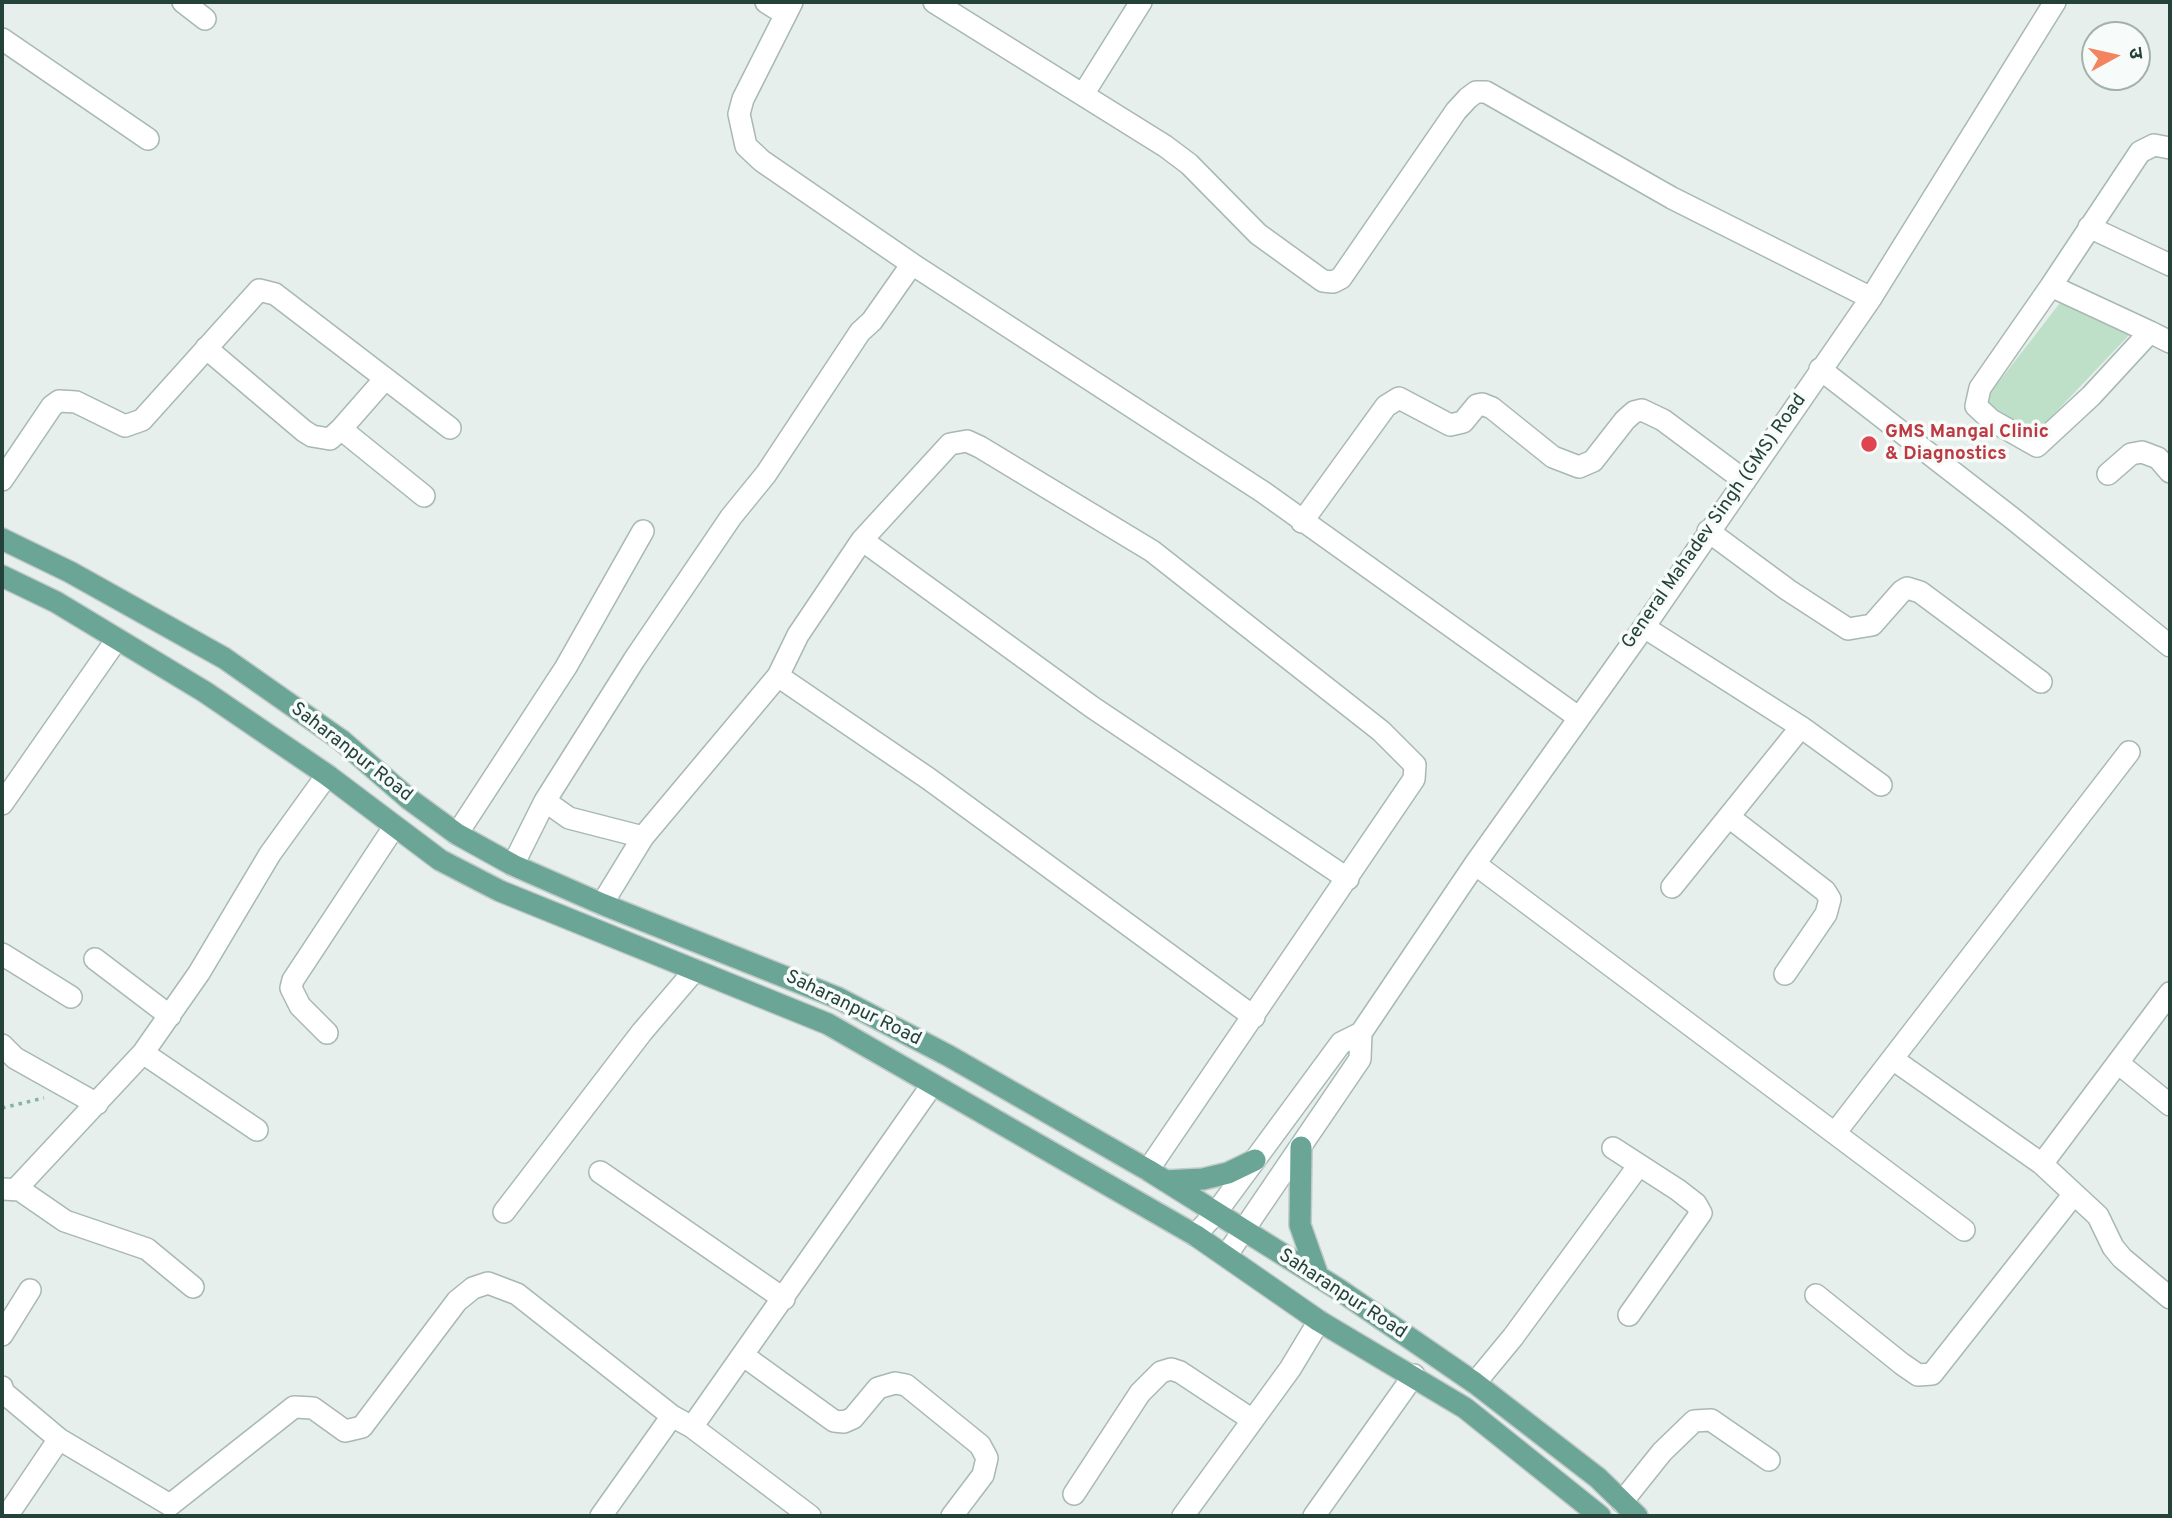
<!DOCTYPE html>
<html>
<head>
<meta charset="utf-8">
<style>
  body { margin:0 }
  #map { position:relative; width:2172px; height:1518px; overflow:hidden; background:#e6efeb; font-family:Overpass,"Noto Sans Devanagari",sans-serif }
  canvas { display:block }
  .frame { position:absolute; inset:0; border:4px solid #24423a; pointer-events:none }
  .north { position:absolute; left:2081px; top:21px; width:70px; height:70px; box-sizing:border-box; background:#f7fbf9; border:2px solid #a3b1ad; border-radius:50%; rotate:82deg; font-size:19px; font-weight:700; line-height:28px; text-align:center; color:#24423a }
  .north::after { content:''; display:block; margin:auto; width:24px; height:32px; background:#f4845f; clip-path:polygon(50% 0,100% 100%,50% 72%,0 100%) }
</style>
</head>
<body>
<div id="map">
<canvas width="2172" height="1518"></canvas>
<div class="frame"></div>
<div class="north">उ</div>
</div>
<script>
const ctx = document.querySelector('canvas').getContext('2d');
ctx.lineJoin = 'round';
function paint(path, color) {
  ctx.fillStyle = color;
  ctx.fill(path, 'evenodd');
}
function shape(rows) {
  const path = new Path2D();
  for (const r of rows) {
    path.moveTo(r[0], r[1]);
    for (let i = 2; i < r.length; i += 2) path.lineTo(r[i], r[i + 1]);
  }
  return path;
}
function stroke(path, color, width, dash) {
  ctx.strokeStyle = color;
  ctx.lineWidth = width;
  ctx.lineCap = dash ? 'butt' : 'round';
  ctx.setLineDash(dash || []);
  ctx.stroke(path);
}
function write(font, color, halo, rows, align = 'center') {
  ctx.font = font + ' Overpass,sans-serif';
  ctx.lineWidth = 7;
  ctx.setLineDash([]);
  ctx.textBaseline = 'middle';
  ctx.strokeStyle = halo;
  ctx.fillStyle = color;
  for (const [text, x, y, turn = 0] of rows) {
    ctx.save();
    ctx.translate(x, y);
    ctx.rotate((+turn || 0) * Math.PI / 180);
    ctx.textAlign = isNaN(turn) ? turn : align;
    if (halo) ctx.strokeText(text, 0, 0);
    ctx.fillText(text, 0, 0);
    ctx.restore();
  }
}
paint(shape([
  [2063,299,2131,333,2035,434,1984,401]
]), '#bfe0c8');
const minor = shape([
  [183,2,205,19],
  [766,2,785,14],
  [792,2,743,99,739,114,746,146,762,161,912,264,1263,492,1578,717],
  [934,2,1165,146,1189,164,1258,234,1323,281,1333,282,1341,278,1456,111,1468,98,1476,92,1486,92,1672,198,1871,298],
  [2,39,148,139],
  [1084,93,1141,2],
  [2089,227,2170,265],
  [2051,286,2140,152,2154,145,2170,148],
  [2150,332,2091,396,2037,446,1991,420,1976,406,1980,388,2051,286,2150,332,2170,342],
  [206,348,304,431,312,436,330,439,341,429,424,496],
  [1820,369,2012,518,2170,646],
  [341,429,384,380],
  [2108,474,2131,454,2142,452,2158,458,2170,472],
  [2,480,52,406,59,401,76,402,125,426,142,420,259,290,275,294,450,428],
  [1302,522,1386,406,1399,398,1450,425,1463,422,1477,405,1482,404,1492,408,1553,457,1579,467,1593,461,1625,420,1634,412,1642,410,1663,420,1745,481],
  [1708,531,1788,590,1848,629,1872,625,1902,591,1907,588,1920,592,2041,682],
  [862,540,1092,707,1348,879],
  [1644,627,1801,727,1881,785],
  [778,676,929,779,1254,1017],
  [545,801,569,818,643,837],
  [2,804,117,639],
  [1729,817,1825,891,1830,899,1826,914,1785,974],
  [457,834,566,667,643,531],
  [1475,864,1964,1230],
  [513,865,545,801,634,660,731,517,766,474,860,332,872,321,912,264],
  [1672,887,1801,727],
  [602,904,643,837,778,676,798,635,862,540,950,444,967,441,980,447,1152,551,1381,731,1415,765,1414,779,1148,1170],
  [2,954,71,997],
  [95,959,170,1016],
  [327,1033,300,1006,291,988,293,980,394,827],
  [2,1045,15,1058,97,1104],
  [143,1053,257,1130],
  [1894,1060,2042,1164,2098,1216,2113,1247,2122,1258,2170,1298],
  [2118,1063,2170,1105],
  [1835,1133,2129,752],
  [1613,1148,1678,1190,1696,1204,1701,1213,1629,1315],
  [2042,1164,2170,993],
  [600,1172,784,1299],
  [3,1189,20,1190,65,1221,147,1249,193,1287],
  [16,1189,143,1053,199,973,270,854,327,775],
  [504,1212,642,1032,695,970],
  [1195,1235,1215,1214,1341,1043,1361,1033,1475,864,1644,627,1871,298,2055,2],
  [1226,1256,1360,1059,1361,1033],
  [1816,1295,1902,1364,1918,1375,1932,1374,2074,1194],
  [2,1335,30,1290],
  [744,1356,834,1421,844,1422,853,1418,878,1388,895,1383,906,1385,980,1445,987,1458,983,1475,952,1516],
  [1475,1383,1513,1337,1639,1165],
  [2,1387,3,1392,59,1439],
  [692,1427,932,1085],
  [1074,1494,1140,1393,1161,1372,1171,1369,1180,1372,1251,1419],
  [1622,1502,1662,1452,1694,1421,1711,1420,1769,1460],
  [7,1516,59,1439,170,1505,294,1407,313,1408,345,1431,362,1427,457,1301,473,1288,488,1283,517,1294,672,1416,692,1427,810,1516],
  [601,1516,672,1416],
  [1183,1516,1290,1369,1319,1321],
  [1314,1516,1414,1375]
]);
const major = shape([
  [2,539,70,572,224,658,341,740,409,799,457,834,513,865,602,904,838,998,949,1056,1148,1170,1338,1289,1475,1383,1598,1478,1637,1516],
  [2,576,56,602,205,692,327,775,440,860,500,891,828,1024,1195,1235,1319,1321,1465,1408,1600,1516],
  [1301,1147,1300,1225,1318,1276],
  [1165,1181,1203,1179,1228,1173,1255,1160]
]);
stroke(minor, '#a8b8b2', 24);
stroke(major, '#c2cac8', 24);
stroke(shape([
  [2,1108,44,1098]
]), '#86b3a5', 3.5, [3.5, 5]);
stroke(minor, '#fff', 21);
stroke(major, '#6aa596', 21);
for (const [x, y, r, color] of [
  [1869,444,9,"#e0444e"]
]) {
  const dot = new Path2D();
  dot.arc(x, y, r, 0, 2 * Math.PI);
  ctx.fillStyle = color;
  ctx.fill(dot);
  stroke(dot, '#f7fbf9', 2.5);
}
write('bold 19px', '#be3a42', '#f7fbf9', [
  ["GMS Mangal Clinic",1885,433],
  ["& Diagnostics",1885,455]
], 'left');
write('19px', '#24423a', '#f7fbf9', [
  ["General Mahadev Singh (GMS) Road",1715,522,-55],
  ["Saharanpur Road",351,753,38],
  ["Saharanpur Road",853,1009,26],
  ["Saharanpur Road",1342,1295,33]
]);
</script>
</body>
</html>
